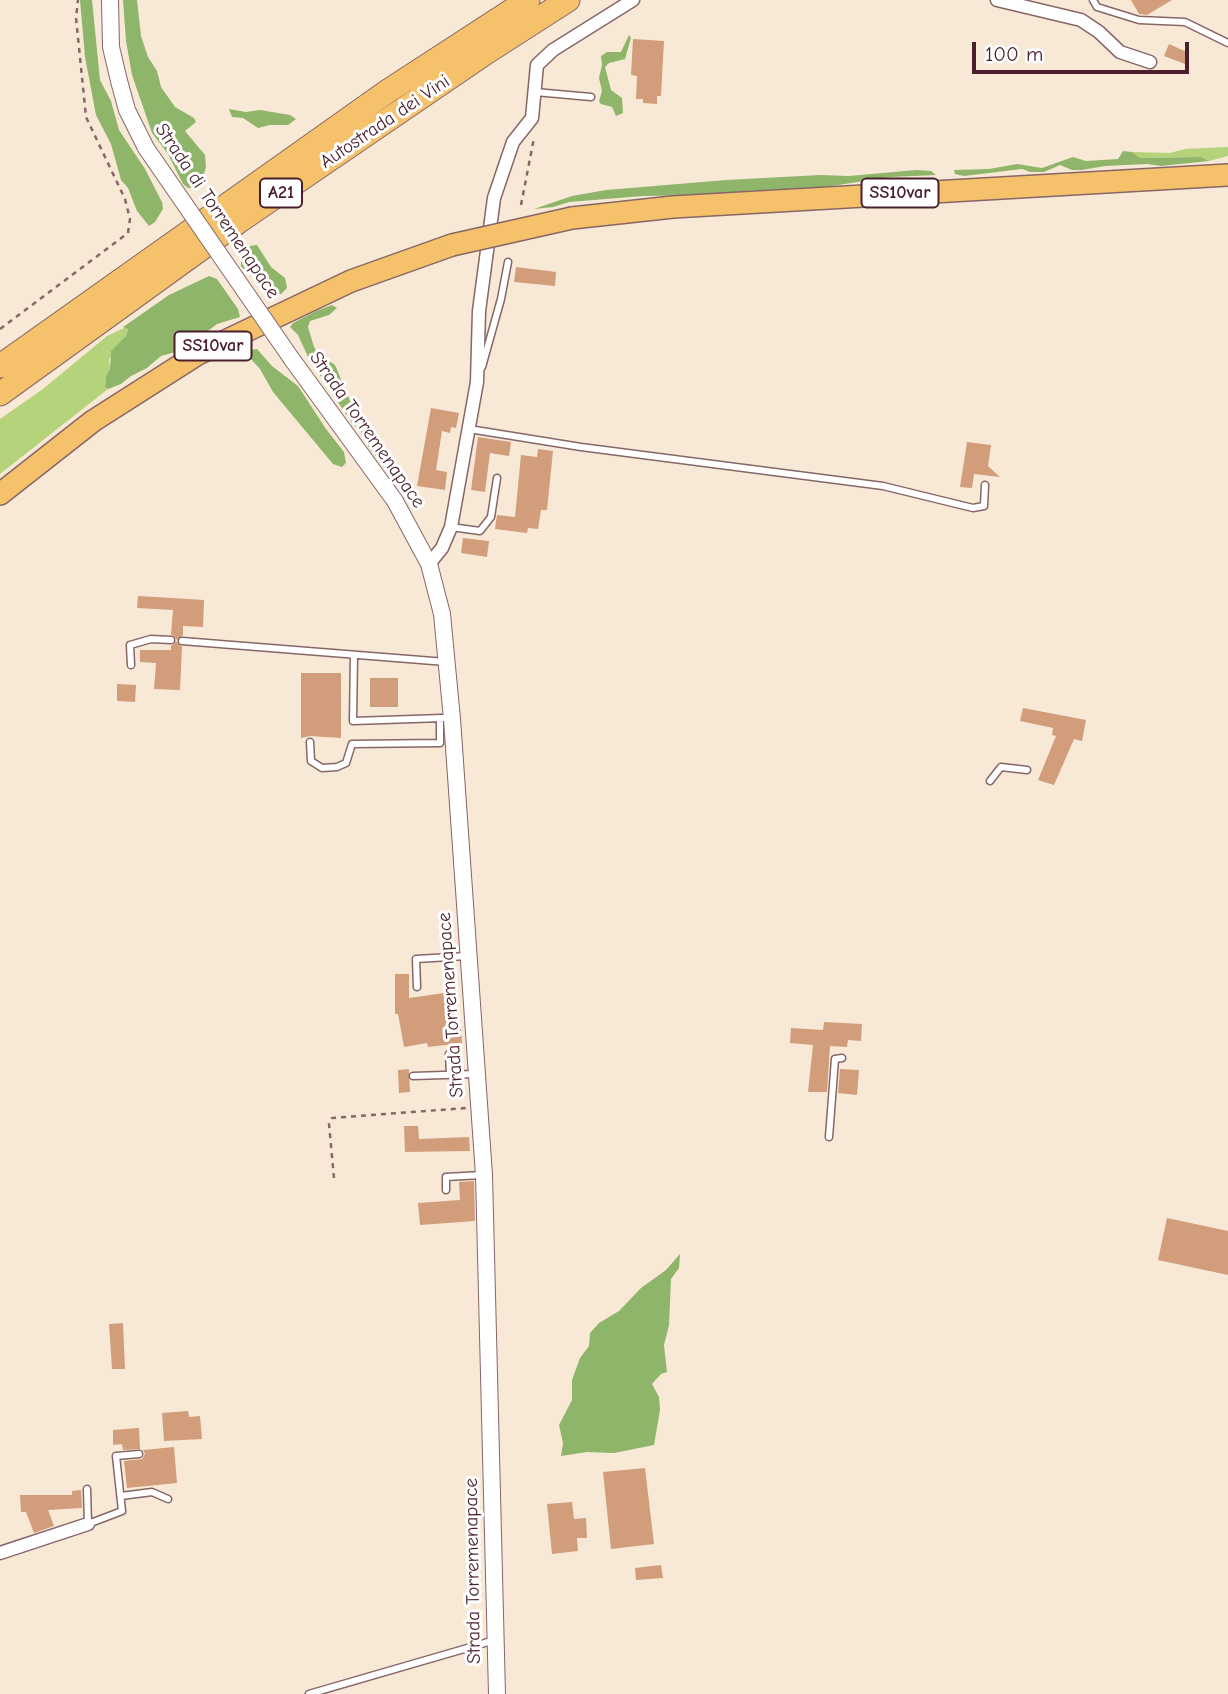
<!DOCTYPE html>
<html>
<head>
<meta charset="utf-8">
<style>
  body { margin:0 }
  #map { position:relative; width:1228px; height:1694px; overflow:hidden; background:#f7e9d6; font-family:"Comic Neue",sans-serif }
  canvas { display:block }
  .scale { position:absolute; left:972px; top:42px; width:217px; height:32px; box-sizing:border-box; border:4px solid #4a1f2b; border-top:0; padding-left:9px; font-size:21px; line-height:24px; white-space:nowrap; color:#4a1f2b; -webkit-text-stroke:5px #fff; paint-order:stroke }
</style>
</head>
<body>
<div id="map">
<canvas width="1228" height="1694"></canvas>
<div class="scale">100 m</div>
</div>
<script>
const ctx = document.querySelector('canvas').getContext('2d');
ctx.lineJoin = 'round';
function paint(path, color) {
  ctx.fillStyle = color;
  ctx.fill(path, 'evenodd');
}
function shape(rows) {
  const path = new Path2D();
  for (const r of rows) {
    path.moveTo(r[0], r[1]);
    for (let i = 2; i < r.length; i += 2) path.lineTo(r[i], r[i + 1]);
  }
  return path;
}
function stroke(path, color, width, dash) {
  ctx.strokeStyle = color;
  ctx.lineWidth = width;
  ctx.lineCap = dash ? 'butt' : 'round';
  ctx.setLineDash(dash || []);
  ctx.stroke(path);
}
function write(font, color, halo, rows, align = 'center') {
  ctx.font = font + ' "Comic Neue",sans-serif';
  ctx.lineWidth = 6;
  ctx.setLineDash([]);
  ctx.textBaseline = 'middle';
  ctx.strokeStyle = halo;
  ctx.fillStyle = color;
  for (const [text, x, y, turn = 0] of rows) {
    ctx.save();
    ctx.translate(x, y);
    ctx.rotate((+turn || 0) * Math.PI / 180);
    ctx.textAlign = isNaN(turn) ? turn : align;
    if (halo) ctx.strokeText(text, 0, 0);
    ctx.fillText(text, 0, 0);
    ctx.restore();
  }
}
paint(shape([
  [1228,147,1228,156,1209,161,1201,157,1140,158,1132,152,1170,153,1185,149],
  [126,327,128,328,126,336,109,359,110,369,106,376,105,387,108,389,0,474,0,419,43,389,107,336]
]), '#b4d37a');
paint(shape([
  [80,0,92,0,100,80,111,101,119,130,145,169,162,202,163,209,155,222,149,226,137,211,128,188,121,180,111,144,96,115,85,57],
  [123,0,137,0,141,36,148,57,157,71,161,87,175,107,194,118,196,122,185,131,205,155,206,167,200,187,188,188,183,184,168,154,152,133,132,75,126,41],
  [629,35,631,38,625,59,609,63,605,67,611,90,622,98,623,113,616,116,612,107,601,104,599,101,602,91,599,78,602,65,601,56,607,52,621,52],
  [229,109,246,112,260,110,290,115,296,119,288,125,270,125,258,128,243,118,232,117],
  [1123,151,1132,152,1140,158,1201,157,1209,161,1161,166,1147,164,1105,166,1082,170,1072,170,1060,165,1044,172,1030,172,1022,169,964,176,955,174,954,170,989,169,1017,164,1042,168,1073,157,1086,161,1118,159],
  [916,170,931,171,936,175,891,177,825,187,744,191,720,195,643,196,569,202,553,207,534,209,572,196,606,190,726,180,820,175,849,176],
  [257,245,271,267,285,278,287,288,281,294,269,294,259,277,247,272,241,266,241,262,250,246],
  [209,276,217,279,238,309,240,317,217,324,183,350,161,356,147,368,131,376,121,384,108,389,105,387,106,376,110,369,111,351,126,336,128,329,123,327,169,295],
  [332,305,337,308,329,315,310,321,308,327,314,347,317,352,335,365,352,405,367,420,373,436,404,475,408,491,406,495,369,448,363,434,352,423,309,359,298,335,290,327,293,323,316,311],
  [257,349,272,366,298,386,326,429,344,452,346,463,342,467,333,464,273,392,260,369,250,358,251,350],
  [680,1254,679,1268,671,1279,669,1325,664,1345,667,1372,661,1374,652,1384,659,1397,660,1410,654,1445,614,1453,587,1452,561,1456,563,1443,559,1425,572,1400,572,1380,580,1358,589,1346,590,1333,599,1323,619,1311,641,1288,666,1270]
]), '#8fb56a');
paint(shape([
  [1131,0,1172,0,1147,15,1139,14],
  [633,39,664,41,661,96,657,96,657,104,643,103,643,99,636,99,637,76,631,75],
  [1169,44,1189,53,1185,64,1164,56],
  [516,267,556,272,555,286,514,282],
  [431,408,459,413,456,428,451,427,450,433,442,431,436,470,447,472,445,490,417,486],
  [478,437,511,442,509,456,490,453,485,492,471,490],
  [967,442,991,445,988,466,1000,477,974,474,972,488,960,487],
  [538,449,553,451,547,510,541,510,538,529,528,528,527,533,495,529,497,515,515,517,521,455,537,457],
  [463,538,489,541,487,557,461,553],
  [138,596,204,600,203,627,183,626,183,635,177,640,171,634,173,610,137,608],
  [176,641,182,647,180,690,154,689,156,663,140,662,140,650,171,650,171,646],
  [301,673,341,673,341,738,310,736,301,738],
  [370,678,398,678,398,707,370,707],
  [117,684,136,685,135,702,117,701],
  [1023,708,1086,720,1082,741,1074,739,1054,785,1038,780,1056,736,1052,735,1053,728,1020,721],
  [395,974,409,974,409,998,451,992,456,1029,461,1029,462,1043,428,1047,427,1043,404,1047,398,1014,395,1014],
  [824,1022,862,1024,861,1041,848,1040,847,1047,830,1046,827,1092,808,1092,813,1045,790,1043,791,1028,823,1030],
  [409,1069,410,1092,399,1093,398,1070],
  [840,1069,859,1070,857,1095,838,1093],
  [404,1126,418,1126,419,1139,469,1137,470,1151,405,1152],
  [474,1181,475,1221,420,1225,418,1203,460,1200,459,1182],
  [1167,1218,1228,1231,1228,1275,1158,1260],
  [123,1323,125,1369,112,1369,109,1324],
  [188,1411,189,1417,200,1416,202,1439,164,1441,162,1413],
  [139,1428,140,1449,123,1450,122,1444,113,1445,113,1430],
  [174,1447,177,1483,127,1488,124,1461,142,1459,145,1454,143,1450],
  [645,1468,654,1544,611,1549,603,1472],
  [81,1490,82,1508,48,1510,54,1526,34,1533,26,1512,21,1512,20,1495,72,1495,72,1491],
  [572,1502,574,1519,586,1518,587,1538,577,1538,578,1551,552,1554,547,1504],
  [661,1565,663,1578,636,1580,635,1568]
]), '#d19d7b');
const service = shape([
  [1093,0,1097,7,1139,20,1185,22,1228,43],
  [535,92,591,97],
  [482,367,501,299,508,262],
  [469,429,581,447,883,486,973,508,984,506,985,485],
  [451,527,480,531,491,517,497,478],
  [182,641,446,662],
  [354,655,353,721,443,718],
  [131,665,130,645,151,639,171,640],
  [310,742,311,761,322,768,337,767,346,763,352,744,440,743,440,718],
  [990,781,1001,767,1027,770],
  [417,987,416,959,467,956],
  [449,1054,450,1075],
  [413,1076,475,1074],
  [829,1137,835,1059,842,1058],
  [446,1190,446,1177,482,1175],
  [87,1489,88,1524,122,1511,116,1456,139,1454],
  [121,1496,152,1492,168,1499],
  [309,1694,495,1640]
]);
const minor = shape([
  [997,0,1081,20,1099,32,1120,52,1150,62],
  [429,564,442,548,451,527,477,382,479,311,494,198,513,142,532,118,537,65,553,50,633,0],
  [0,1553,88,1524]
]);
const tertiary = shape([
  [110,0,111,47,119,81,127,110,146,148],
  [291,358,395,501,429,564,442,614,452,719,484,1175,497,1694]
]);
const trunk = shape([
  [572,218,673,207,1228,175],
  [0,494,93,421,198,354,351,281,452,245]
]);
const motorway = shape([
  [0,366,388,91,528,0],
  [0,394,238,222,487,52,568,0]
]);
stroke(service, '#876667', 9);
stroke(minor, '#876667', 15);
stroke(tertiary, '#876667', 18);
stroke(trunk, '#876667', 24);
stroke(motorway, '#876667', 25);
stroke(shape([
  [521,205,534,138],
  [0,329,128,233,130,219,125,199,86,117,76,18,78,0],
  [334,1178,329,1124,332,1118,466,1108]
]), '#876667', 2.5, [5, 5]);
stroke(service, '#fff', 6);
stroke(minor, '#fff', 12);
stroke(tertiary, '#fff', 16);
stroke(trunk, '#f5c16b', 21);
stroke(motorway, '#f5c16b', 23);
const tertiaryBridge = shape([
  [146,148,291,358]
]);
const trunkBridge = shape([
  [452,245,572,218]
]);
stroke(tertiaryBridge, '#876667', 18, []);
stroke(trunkBridge, '#876667', 24, []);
stroke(tertiaryBridge, '#fff', 16);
stroke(trunkBridge, '#f5c16b', 21);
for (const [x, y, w] of [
  [281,193,42],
  [900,193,77],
  [213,346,77]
]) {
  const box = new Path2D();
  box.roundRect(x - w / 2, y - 14.5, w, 29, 5);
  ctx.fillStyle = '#fff';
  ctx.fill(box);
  stroke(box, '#4a1f2b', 2);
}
write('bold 18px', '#4a1f2b', null, [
  ["A21",281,193],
  ["SS10var",900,193],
  ["SS10var",213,346]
]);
write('19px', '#4a1f2b', '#fff', [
  ["Autostrada dei Vini",385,122,-34],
  ["Strada di Torremenapace",217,211,56],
  ["Strada Torremenapace",367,430,55],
  ["Strada Torremenapace",451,1005,-94],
  ["Strada Torremenapace",473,1571,-91]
]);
</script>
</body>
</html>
